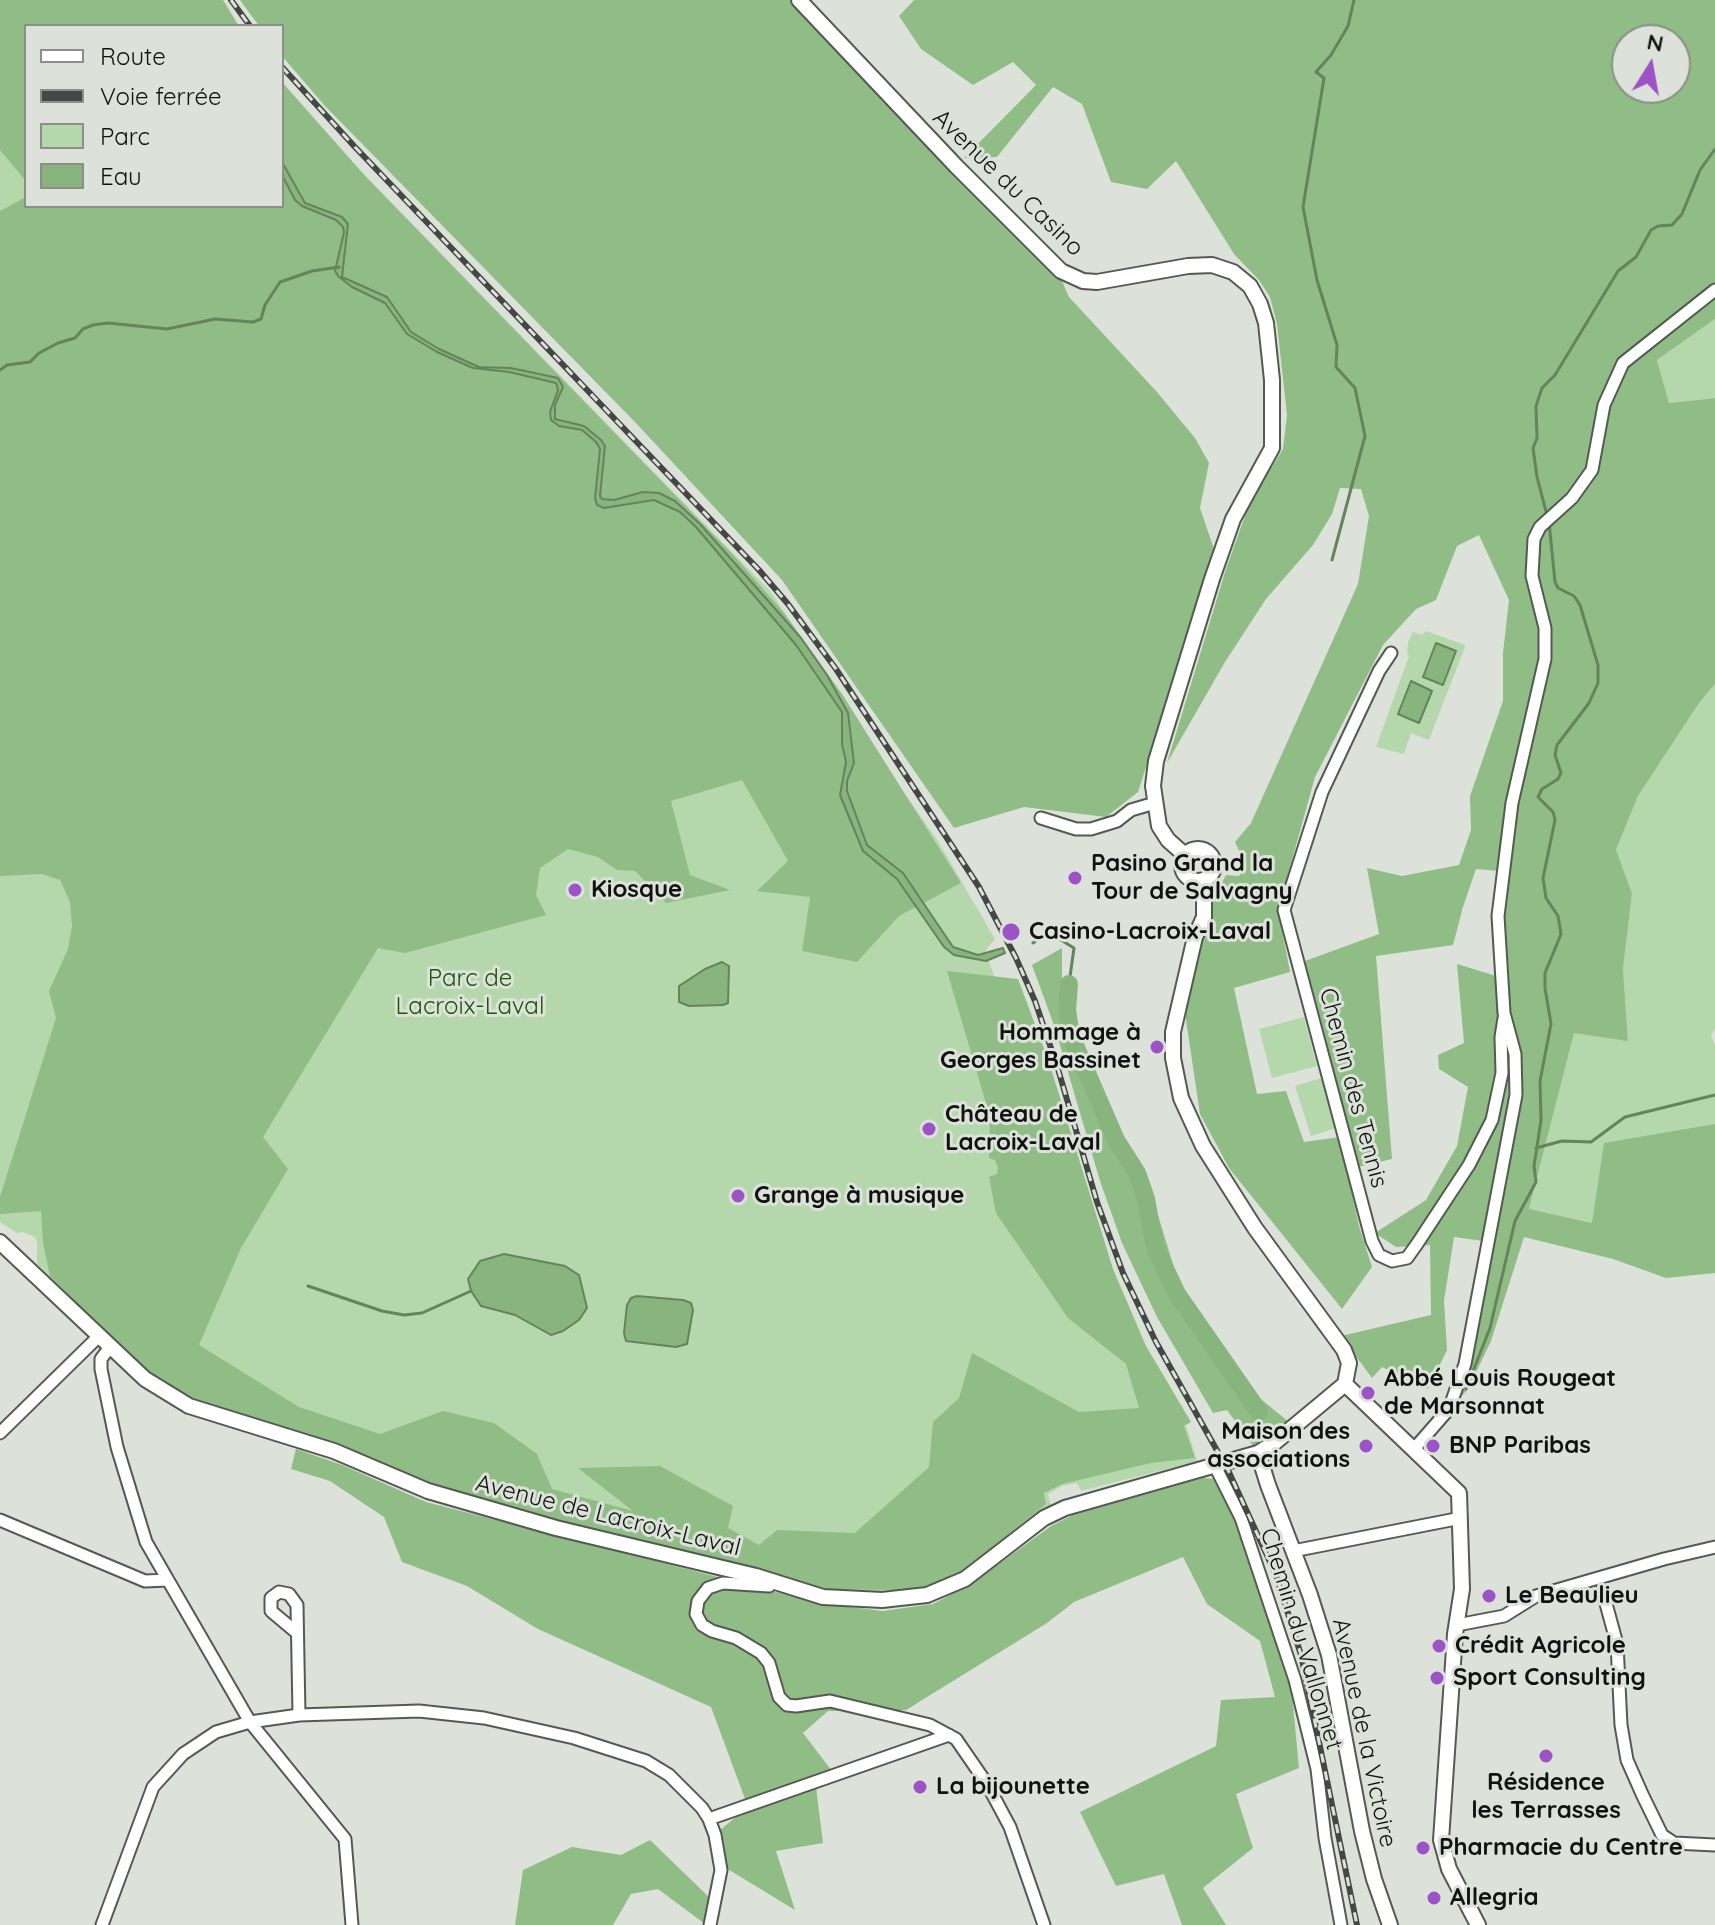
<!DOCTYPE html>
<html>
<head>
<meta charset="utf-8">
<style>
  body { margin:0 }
  #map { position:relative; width:1715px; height:1925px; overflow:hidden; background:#dce2da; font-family:Quicksand,sans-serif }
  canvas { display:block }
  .legend { position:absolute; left:24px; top:24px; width:260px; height:184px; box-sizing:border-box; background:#dce2da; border:2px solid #8a8f89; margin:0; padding:10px 14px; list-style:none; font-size:24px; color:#101310 }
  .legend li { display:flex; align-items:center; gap:16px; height:40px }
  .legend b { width:40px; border:2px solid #8a8f89 }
  .north { position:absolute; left:1611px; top:24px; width:80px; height:80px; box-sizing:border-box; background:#dce2da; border:2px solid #8a8f89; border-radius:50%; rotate:11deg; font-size:22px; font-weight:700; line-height:32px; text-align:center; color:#101310 }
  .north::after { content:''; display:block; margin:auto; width:28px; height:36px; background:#9b53c6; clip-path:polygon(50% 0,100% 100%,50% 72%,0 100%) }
</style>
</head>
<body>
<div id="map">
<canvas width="1715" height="1925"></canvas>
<ul class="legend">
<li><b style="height:10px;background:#fff"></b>Route</li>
<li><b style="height:10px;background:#444844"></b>Voie ferrée</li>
<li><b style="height:22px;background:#b5d7ac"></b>Parc</li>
<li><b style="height:22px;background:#88b47d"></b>Eau</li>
</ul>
<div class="north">N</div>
</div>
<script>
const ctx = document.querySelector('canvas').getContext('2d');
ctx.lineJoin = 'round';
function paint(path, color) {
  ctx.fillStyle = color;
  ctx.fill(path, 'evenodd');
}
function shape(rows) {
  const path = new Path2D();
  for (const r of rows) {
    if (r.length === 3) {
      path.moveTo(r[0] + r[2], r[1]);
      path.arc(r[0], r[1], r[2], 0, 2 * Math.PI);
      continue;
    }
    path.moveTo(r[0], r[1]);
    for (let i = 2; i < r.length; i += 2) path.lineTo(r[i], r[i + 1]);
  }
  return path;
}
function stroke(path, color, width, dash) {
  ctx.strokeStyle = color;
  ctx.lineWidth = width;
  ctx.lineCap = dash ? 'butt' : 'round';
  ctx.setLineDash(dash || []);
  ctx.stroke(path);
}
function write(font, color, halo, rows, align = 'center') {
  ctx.font = font + ' Quicksand,sans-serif';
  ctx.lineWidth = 6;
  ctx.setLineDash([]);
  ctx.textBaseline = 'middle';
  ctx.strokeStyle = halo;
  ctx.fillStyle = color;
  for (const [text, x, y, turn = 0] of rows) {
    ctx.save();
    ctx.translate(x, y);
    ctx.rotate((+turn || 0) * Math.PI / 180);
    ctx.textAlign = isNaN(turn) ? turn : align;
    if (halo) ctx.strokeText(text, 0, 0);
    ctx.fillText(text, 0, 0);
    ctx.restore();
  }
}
paint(shape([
  [0,0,26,26,26,206,282,206,282,90,770,591,827,675,848,713,938,841,995,939,985,951,1136,1358,1187,1428,1197,1461,1081,1491,1077,1483,1062,1486,1048,1494,1051,1506,1008,1536,961,1574,935,1586,907,1593,828,1591,518,1511,416,1481,153,1376,37,1264,37,1242,35,1237,23,1232,17,1233,0,1222],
  [1715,319,1715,398,1669,403,1657,360],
  [1426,631,1465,645,1465,647,1429,740,1411,733,1404,754,1376,747,1409,656,1407,654,1408,642,1413,632,1422,635],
  [1715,684,1715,1028,1711,1036,1715,1045,1715,1124,1676,1132,1593,1223,1529,1210,1574,1032,1628,1040,1623,969,1632,893,1616,850,1638,796,1699,703],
  [1304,1017,1317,1066,1272,1078,1259,1029],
  [1322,1078,1336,1128,1311,1136,1295,1086]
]), '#b5d7ac');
paint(shape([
  [0,0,223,0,239,26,26,26,26,181,0,150],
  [240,0,791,0,833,48,1061,279,1069,297,1157,392,1195,438,1209,463,1200,508,1215,552,1138,792,1106,817,1024,807,954,828,782,580,634,421,325,106,282,56,282,26,259,26],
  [914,0,1715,0,1715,319,1657,360,1669,403,1715,398,1715,684,1699,703,1638,796,1616,850,1632,893,1623,969,1628,1041,1574,1033,1529,1209,1592,1223,1604,1143,1715,1124,1715,1273,1666,1278,1613,1259,1524,1237,1491,1341,1468,1389,1454,1405,1491,1242,1454,1237,1444,1301,1447,1350,1428,1389,1382,1367,1372,1378,1341,1336,1431,1315,1430,1245,1396,1247,1375,1233,1426,1200,1457,1146,1468,1087,1439,1069,1438,1055,1464,1043,1457,964,1506,979,1503,918,1510,872,1476,869,1463,907,1453,945,1376,956,1392,1159,1358,1167,1305,961,1379,934,1367,868,1402,876,1459,865,1471,830,1470,796,1503,701,1503,653,1509,600,1479,535,1457,546,1436,600,1416,609,1383,645,1315,777,1278,910,1290,972,1234,988,1257,1094,1286,1091,1304,1142,1340,1137,1359,1226,1372,1267,1342,1309,1229,1168,1200,1114,1183,1000,1209,908,1226,875,1239,876,1242,870,1241,855,1235,842,1251,823,1358,584,1369,516,1361,489,1340,488,1332,514,1313,545,1266,599,1225,662,1167,763,1226,569,1250,502,1283,449,1287,415,1277,324,1270,297,1259,280,1234,254,1176,161,1147,189,1111,182,1082,104,1053,87,997,157,964,158,1036,85,1013,62,973,85,921,49,899,16],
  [1627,40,1675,40,1675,88,1627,88],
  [282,82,367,178,735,557,784,613,842,694,961,883,899,916,857,962,802,951,810,897,757,891,788,861,742,780,671,801,690,875,730,890,666,903,635,871,617,870,598,857,568,849,540,868,536,895,546,915,405,953,378,948,263,1137,288,1169,241,1248,199,1345,299,1407,380,1434,443,1411,494,1423,537,1454,552,1489,633,1511,578,1468,660,1466,733,1506,728,1528,759,1545,777,1530,855,1533,929,1467,933,1422,959,1398,972,1353,1079,1412,1139,1408,1126,1364,1068,1318,996,1213,989,1177,997,1174,998,1168,995,1160,989,1158,990,1117,947,971,1018,979,1048,1059,1113,1269,1146,1346,1191,1422,1184,1426,1195,1458,1151,1463,1062,1484,1044,1493,1046,1504,960,1573,935,1584,906,1590,828,1589,410,1482,186,1401,155,1383,50,1276,43,1243,41,1211,0,1214,0,1197,56,1018,49,991,68,949,72,926,70,902,60,880,42,874,0,876,0,211,26,197,26,206,282,206],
  [1062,948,1062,1028,1116,1148,1153,1199,1183,1297,1246,1387,1289,1422,1253,1446,1227,1410,1213,1413,1157,1317,1122,1243,1100,1181,1055,1028,1032,965],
  [296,1449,342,1465,426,1502,776,1592,827,1604,883,1611,933,1604,973,1583,1051,1526,1073,1515,1203,1478,1217,1479,1243,1538,1291,1684,1299,1768,1236,1794,1253,1848,1203,1888,1226,1925,1182,1925,1164,1874,1116,1886,1080,1812,1216,1746,1221,1700,1275,1697,1260,1641,1207,1604,1183,1557,1074,1602,1047,1623,906,1710,828,1711,803,1733,832,1771,815,1779,823,1843,776,1851,795,1910,726,1868,719,1831,748,1807,711,1707,538,1629,467,1586,402,1562,384,1517,330,1481,291,1469],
  [650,1840,713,1901,705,1924,658,1889,631,1894,613,1925,515,1925,523,1870,572,1847,621,1855]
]), '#90bd85');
const water = shape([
  [282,162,305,203,342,217,348,224,342,277,387,297,411,332,439,349,479,367,511,368,558,378,563,387,555,405,555,419,584,426,601,440,605,446,600,496,602,499,614,500,643,492,659,493,675,501,700,524,801,638,827,675,848,713,854,763,847,781,847,791,867,845,903,873,953,947,978,955,1003,948,1005,953,986,961,954,955,944,947,897,879,863,851,840,795,846,762,842,744,842,712,796,645,696,527,680,512,654,500,604,508,597,505,595,498,600,449,596,442,582,430,559,426,551,420,550,412,558,390,556,383,509,372,473,368,437,352,407,334,385,303,352,287,338,276,335,271,344,232,343,227,336,220,302,206,295,200,282,175,282,162],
  [1436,643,1456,651,1443,685,1423,677,1436,643],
  [1411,681,1432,691,1419,723,1398,714,1411,681],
  [722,962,729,966,728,1003,723,1005,689,1006,679,1002,679,986,705,969,722,962],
  [504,1254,565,1266,579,1275,587,1308,579,1320,563,1331,551,1335,515,1315,481,1306,471,1291,468,1279,480,1261,504,1254],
  [637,1296,683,1300,691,1303,693,1310,687,1344,676,1347,626,1341,624,1333,627,1305,631,1298,637,1296]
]);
paint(water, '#88b47d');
stroke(water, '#64845c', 2);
stroke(shape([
  [0,370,7,365,30,362,39,353,58,343,75,338,83,329,93,325,108,323,167,329,215,319,253,322,261,319,265,305,280,282,312,271,339,267],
  [1547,515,1537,477,1533,448,1537,438,1536,406,1542,388,1555,375,1618,271,1636,257,1651,230,1658,226,1672,225,1682,214,1700,170,1715,149],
  [1332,560,1365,436,1355,388,1336,367,1337,345,1317,280,1303,207,1324,78,1316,72,1331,55,1348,26,1354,0],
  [1033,943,1043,936,1049,936,1061,940,1074,948,1069,984],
  [1536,1148,1562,1141,1591,1142,1625,1117,1715,1095],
  [308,1286,382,1311,404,1315,422,1313,471,1291],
  [1466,1389,1490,1328,1515,1221,1536,1182,1534,1166,1541,1120,1540,1081,1551,1024,1545,988,1545,973,1561,934,1558,916,1546,898,1543,878,1555,820,1553,812,1538,797,1542,789,1558,779,1561,773,1555,755,1557,745,1589,703,1598,683,1598,665,1580,605,1574,596,1558,588,1555,582,1549,522]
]), '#64845c', 3);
stroke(shape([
  [1069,984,1067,1010,1071,1036,1116,1140,1137,1173,1146,1199,1155,1247,1177,1294,1259,1412]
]), '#88b47d', 18);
const minor = shape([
  [1391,653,1379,671,1322,792,1284,910,1372,1241,1379,1255,1392,1261,1407,1258,1417,1244,1469,1165,1492,1120,1502,1073,1501,1037,1504,1018],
  [1041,818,1076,829,1091,829,1117,821,1131,810,1155,803],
  [110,1347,101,1359,101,1369,117,1447,146,1542,250,1722,345,1839,352,1925],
  [0,1433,99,1336],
  [1414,1449,1449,1409,1465,1364,1516,1095,1515,1054,1504,1013,1498,916,1512,803,1545,659,1545,628,1532,576,1534,539,1540,527,1572,498,1592,470,1604,405,1623,363,1715,290],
  [1215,1466,1241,1518,1295,1680,1317,1769,1325,1838,1341,1925],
  [0,1520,145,1581,167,1580],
  [1293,1551,1461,1518],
  [770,1581,769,1586,723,1583,708,1588,698,1601,696,1614,702,1625,712,1631,736,1638,761,1653,769,1663,779,1697,787,1705,796,1706,830,1701,930,1725,956,1739,987,1784,1010,1827,1044,1925],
  [1602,1589,1617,1644,1621,1725,1627,1760,1642,1794,1662,1835,1674,1843,1715,1845],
  [1457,1625,1504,1616,1536,1596,1664,1559,1715,1547],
  [296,1632,271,1611,271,1598,279,1592,289,1594,297,1605,299,1715],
  [709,1819,949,1735],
  [102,1925,153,1787,183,1754,216,1732,250,1722,299,1715,419,1711,484,1718,574,1738,646,1761,669,1775,702,1808,709,1819,715,1835,721,1870,710,1925]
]);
const tertiary = shape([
  [799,0,956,166,1061,271,1083,281,1097,282,1188,266,1212,265,1233,272,1250,286,1260,304,1266,323,1272,380,1272,448,1233,519,1212,579,1156,761,1153,786,1159,826,1168,840,1186,856],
  [1198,865,16],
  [0,1242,145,1379,189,1406,334,1451,428,1491,556,1528,756,1576,823,1597,882,1600,927,1595,965,1579,1044,1518,1065,1508,1258,1453,1274,1443,1345,1384,1349,1363,1344,1350,1255,1228,1203,1146,1181,1098,1173,1058,1173,1032,1195,937,1204,917,1204,880],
  [1345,1384,1459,1493,1462,1589,1455,1634,1441,1840,1449,1869,1478,1925],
  [1258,1453,1268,1485,1310,1595,1329,1655,1362,1831,1374,1879,1390,1925]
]);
stroke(minor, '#545a52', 15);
stroke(tertiary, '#545a52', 18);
stroke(minor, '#fff', 11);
stroke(tertiary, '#fff', 14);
const rail = shape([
  [231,0,250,26],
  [282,67,354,146,759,570,788,604,836,669,979,887,1016,958,1035,1001,1058,1069,1097,1202,1123,1273,1156,1342,1228,1470,1276,1575,1301,1655,1357,1925]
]);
stroke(rail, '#444844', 6);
stroke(rail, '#dce2da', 3, [9]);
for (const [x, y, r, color] of [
  [1075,878,8,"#9b53c6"],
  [575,890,8,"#9b53c6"],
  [1011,932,10,"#9b53c6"],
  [1157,1047,8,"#9b53c6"],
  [929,1129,8,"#9b53c6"],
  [738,1196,8,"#9b53c6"],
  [1368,1393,8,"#9b53c6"],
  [1366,1446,8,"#9b53c6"],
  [1433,1446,8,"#9b53c6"],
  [1489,1596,8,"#9b53c6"],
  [1439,1646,8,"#9b53c6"],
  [1437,1678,8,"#9b53c6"],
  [1546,1756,8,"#9b53c6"],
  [920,1787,8,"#9b53c6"],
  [1423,1848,8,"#9b53c6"],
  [1434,1898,8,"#9b53c6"]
]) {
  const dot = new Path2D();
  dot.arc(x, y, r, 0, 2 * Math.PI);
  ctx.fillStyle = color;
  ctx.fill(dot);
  stroke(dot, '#dce2da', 3);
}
write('24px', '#101310', '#dce2da', [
  ["Avenue du Casino",1008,183,44],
  ["Chemin des Tennis",1353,1088,75],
  ["Avenue de Lacroix-Laval",608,1516,14],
  ["Chemin du Vallonnet",1301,1639,73],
  ["Avenue de la Victoire",1364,1733,78]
]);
write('bold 24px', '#101310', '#dce2da', [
  ["Pasino Grand la",1091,864],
  ["Tour de Salvagny",1091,892],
  ["Kiosque",591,890],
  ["Casino-Lacroix-Laval",1029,932],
  ["Hommage à",1141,1033,"right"],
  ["Georges Bassinet",1141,1061,"right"],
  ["Château de",945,1115],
  ["Lacroix-Laval",945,1143],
  ["Grange à musique",754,1196],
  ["Abbé Louis Rougeat",1384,1379],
  ["de Marsonnat",1384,1407],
  ["Maison des",1350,1432,"right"],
  ["associations",1350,1460,"right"],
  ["BNP Paribas",1449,1446],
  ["Le Beaulieu",1505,1596],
  ["Crédit Agricole",1455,1646],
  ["Sport Consulting",1453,1678],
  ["Résidence",1546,1783,"center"],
  ["les Terrasses",1546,1811,"center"],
  ["La bijounette",936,1787],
  ["Pharmacie du Centre",1439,1848],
  ["Allegria",1450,1898]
], 'left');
write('24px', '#1c5607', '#dce2da', [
  ["Parc de",470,979],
  ["Lacroix-Laval",470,1007]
]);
</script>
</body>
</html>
